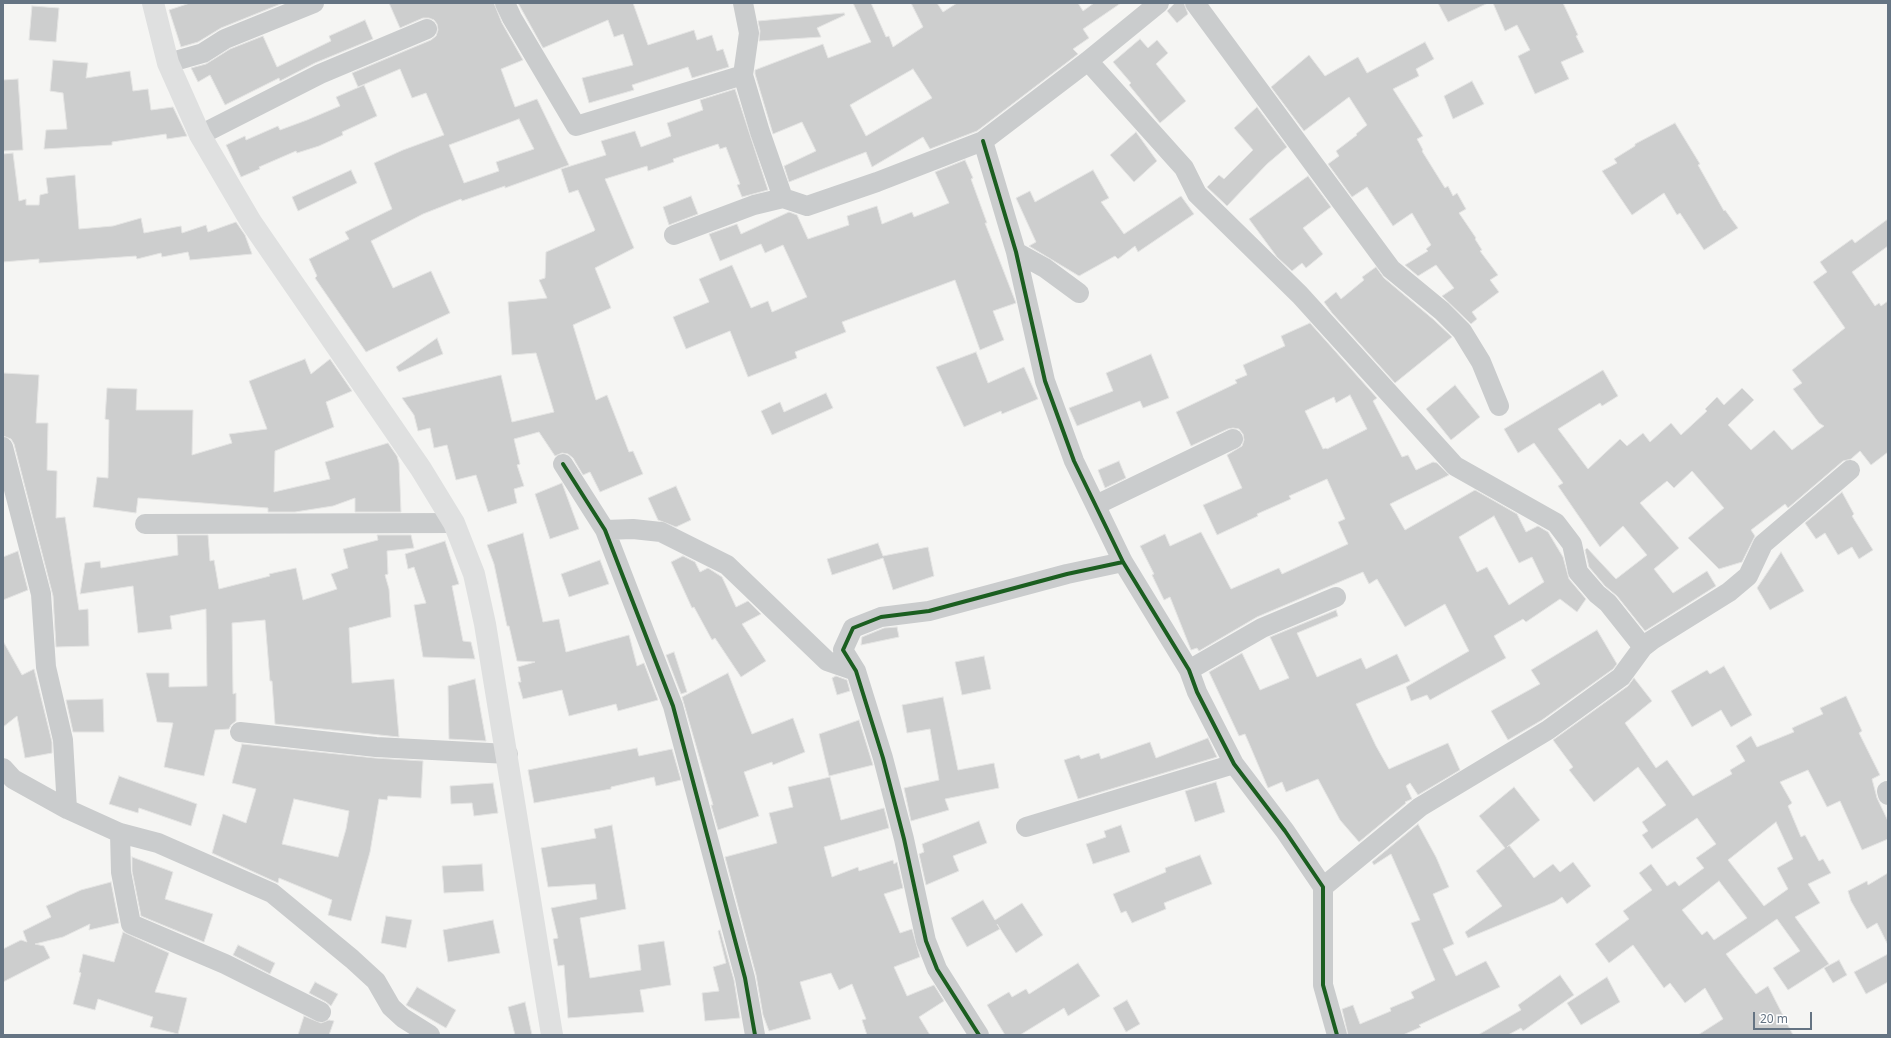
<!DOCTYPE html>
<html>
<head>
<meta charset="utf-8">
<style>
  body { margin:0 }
  #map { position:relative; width:1891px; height:1038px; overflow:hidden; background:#f5f5f3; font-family:"Noto Sans",sans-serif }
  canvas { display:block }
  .frame { position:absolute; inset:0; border:4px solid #657483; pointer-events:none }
  .scale { position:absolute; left:1753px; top:1012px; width:59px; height:18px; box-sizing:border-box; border:2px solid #657483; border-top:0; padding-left:5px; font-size:12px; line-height:14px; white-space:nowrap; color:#657483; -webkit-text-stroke:3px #fff; paint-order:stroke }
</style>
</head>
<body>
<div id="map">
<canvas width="1891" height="1038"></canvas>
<div class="frame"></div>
<div class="scale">20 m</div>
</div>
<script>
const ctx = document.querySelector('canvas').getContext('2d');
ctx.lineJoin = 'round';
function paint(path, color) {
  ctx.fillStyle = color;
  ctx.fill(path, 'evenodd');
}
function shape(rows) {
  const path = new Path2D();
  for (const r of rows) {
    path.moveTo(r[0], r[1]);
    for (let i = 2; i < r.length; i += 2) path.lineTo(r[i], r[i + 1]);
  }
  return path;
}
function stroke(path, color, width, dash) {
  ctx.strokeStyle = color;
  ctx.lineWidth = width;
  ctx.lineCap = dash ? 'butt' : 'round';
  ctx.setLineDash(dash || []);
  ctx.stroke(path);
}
const building = shape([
  [190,3,283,3,221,28,198,42,181,47,169,10,190,3],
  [389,3,494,3,502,23,523,60,501,69,515,107,537,99,569,165,505,188,505,186,462,201,461,199,423,214,371,241,393,288,431,271,450,313,366,352,315,278,317,276,309,259,349,239,345,232,392,209,374,163,403,150,444,135,426,93,412,98,400,69,358,87,352,73,431,40,436,36,438,30,437,24,434,20,429,18,423,18,400,28,389,3],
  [519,119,534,149,496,162,499,171,464,183,449,145,519,119],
  [518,3,633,3,648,45,694,30,697,40,712,35,717,51,723,49,729,67,692,78,688,67,632,85,634,90,589,103,582,78,633,65,623,34,614,37,608,20,543,48,518,3],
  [853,3,871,3,886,37,889,36,893,47,923,27,911,3,937,3,943,12,957,3,1078,3,1083,11,1094,3,1121,3,1083,29,1089,38,1073,49,1078,54,977,131,930,149,923,137,872,167,866,152,789,182,784,166,816,151,802,122,773,134,755,74,755,70,823,44,828,58,871,42,853,3],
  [913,69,932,98,866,136,850,105,913,69],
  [1175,3,1184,3,1188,14,1177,23,1167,11,1175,3],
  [1438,3,1488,3,1448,22,1438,3],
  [1493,3,1563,3,1578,35,1576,36,1584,52,1561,62,1569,79,1535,94,1518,56,1530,50,1517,25,1505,31,1493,3],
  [32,6,59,8,56,42,29,40,32,6],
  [844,13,845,15,817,28,821,37,759,41,760,31,758,21,844,13],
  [365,20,373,39,315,63,280,81,279,78,225,105,210,75,198,82,191,68,206,64,230,49,263,36,277,67,331,41,329,36,365,20],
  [1140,39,1148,48,1157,40,1168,53,1156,64,1186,101,1160,123,1129,85,1131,83,1113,62,1140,39],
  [1425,42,1434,59,1416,69,1419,76,1393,89,1423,136,1417,139,1423,150,1422,151,1445,188,1448,186,1453,196,1457,193,1466,209,1459,213,1476,238,1475,239,1482,250,1480,251,1498,275,1490,280,1499,292,1472,312,1477,319,1471,324,1442,296,1454,288,1436,265,1418,276,1405,265,1428,251,1426,249,1431,245,1412,213,1393,226,1367,187,1352,197,1328,164,1339,156,1336,151,1357,135,1356,134,1367,125,1349,97,1304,131,1271,87,1309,55,1325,76,1358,57,1367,73,1425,42],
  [53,60,88,63,86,78,130,71,133,91,148,89,151,110,173,107,187,136,167,139,166,134,112,142,112,145,44,149,46,130,67,129,63,93,50,91,53,60],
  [18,79,23,150,3,151,3,80,18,79],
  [1472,81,1484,104,1453,119,1444,96,1472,81],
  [364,85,377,116,342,132,343,135,319,146,297,153,296,151,259,167,260,169,241,177,226,145,245,136,246,140,278,126,280,130,307,120,340,106,336,97,364,85],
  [735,89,768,190,742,197,737,185,740,184,726,147,720,149,718,144,673,159,674,162,648,171,647,166,605,179,634,248,595,268,611,308,573,325,596,400,607,395,629,452,633,451,643,474,600,492,590,472,583,475,573,458,568,454,562,453,555,456,539,432,514,439,520,464,517,465,524,486,514,489,517,503,488,512,476,475,456,480,447,445,434,448,430,428,418,431,414,415,402,398,501,375,512,422,554,412,536,353,512,355,508,302,547,298,539,280,545,278,546,252,594,231,595,230,578,190,569,193,561,169,606,155,601,141,635,131,641,147,671,136,667,123,703,110,700,100,735,89],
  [1257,107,1287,147,1267,164,1227,206,1207,187,1219,175,1224,179,1253,150,1234,128,1257,107],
  [1675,123,1700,164,1698,165,1724,211,1725,210,1738,228,1704,250,1680,213,1677,215,1664,193,1632,215,1602,171,1617,163,1614,159,1635,146,1635,144,1675,123],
  [1136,132,1157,161,1134,182,1110,155,1136,132],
  [13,153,19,201,26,199,26,205,39,205,40,195,48,193,46,178,75,175,79,229,113,226,141,218,144,233,181,226,182,233,206,225,208,232,236,222,245,235,252,254,190,260,188,252,162,257,161,253,137,259,136,256,39,263,39,259,3,262,3,154,13,153],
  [965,160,973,178,971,179,987,223,985,223,1016,303,993,311,1004,340,980,350,955,280,842,322,846,332,795,352,797,358,748,377,730,331,686,349,673,317,709,302,699,279,732,265,751,308,768,301,772,312,807,297,783,245,765,253,761,244,720,261,709,234,737,224,741,234,789,212,797,215,808,239,849,225,847,216,877,206,882,224,912,212,914,217,949,203,935,172,965,160],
  [351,170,357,183,298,211,292,197,351,170],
  [1093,170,1109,198,1101,202,1124,234,1181,196,1194,214,1138,252,1135,246,1118,259,1115,256,1079,276,1029,246,1036,242,1016,198,1030,191,1035,202,1093,170],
  [1308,176,1331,207,1303,228,1323,254,1306,268,1302,263,1292,271,1277,257,1249,219,1308,176],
  [691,196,698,214,669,225,663,207,691,196],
  [1888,219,1888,246,1852,272,1875,306,1879,303,1881,306,1888,301,1888,452,1871,465,1860,451,1851,459,1843,461,1788,508,1785,504,1751,530,1755,536,1742,562,1719,569,1688,538,1724,508,1692,471,1674,488,1667,481,1640,503,1679,548,1654,569,1673,593,1707,571,1716,586,1645,631,1617,596,1605,586,1589,567,1585,550,1587,548,1616,579,1647,555,1623,526,1600,547,1558,486,1563,483,1534,443,1518,453,1504,429,1603,370,1618,396,1602,406,1600,403,1558,429,1588,469,1620,439,1627,446,1643,433,1650,442,1671,423,1681,435,1707,411,1705,409,1717,397,1724,405,1742,388,1754,400,1728,425,1751,450,1774,430,1792,450,1824,426,1819,423,1793,389,1802,383,1792,370,1845,328,1813,282,1827,272,1820,262,1852,239,1855,243,1888,219],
  [1376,267,1384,278,1434,320,1452,337,1395,383,1332,313,1324,302,1336,292,1341,299,1364,280,1362,277,1376,267],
  [1310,323,1377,398,1373,401,1402,457,1408,455,1416,470,1433,462,1437,463,1449,475,1390,504,1405,530,1475,490,1517,514,1526,532,1538,526,1548,532,1563,557,1569,579,1586,599,1577,612,1560,599,1526,622,1523,619,1494,636,1506,658,1430,700,1427,695,1411,701,1406,687,1469,651,1445,604,1405,627,1377,579,1369,584,1363,572,1257,617,1199,651,1197,648,1191,650,1170,597,1164,600,1152,575,1154,574,1140,546,1165,534,1170,546,1201,532,1231,589,1279,568,1282,574,1348,544,1338,522,1345,519,1327,479,1289,496,1291,499,1257,514,1258,516,1217,535,1203,505,1242,488,1227,455,1242,446,1244,440,1243,434,1239,429,1233,428,1228,429,1191,446,1176,412,1237,383,1235,380,1247,375,1243,365,1285,346,1281,336,1310,323],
  [1350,395,1367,429,1327,449,1326,448,1323,449,1305,411,1334,397,1336,403,1350,395],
  [1494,516,1519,563,1532,557,1544,582,1509,605,1487,567,1477,572,1459,537,1494,516],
  [437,338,443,354,399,372,396,367,437,338],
  [976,352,988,383,1024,367,1038,399,1002,414,1001,411,964,427,936,367,976,352],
  [1151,354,1169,398,1143,408,1140,401,1077,426,1069,408,1113,391,1106,373,1151,354],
  [305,359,311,374,330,359,352,391,326,402,334,427,275,451,274,492,330,479,325,462,388,443,397,456,399,463,401,512,355,512,355,498,333,506,295,512,268,512,268,508,138,498,136,513,93,507,97,477,108,478,109,420,105,419,107,388,137,389,136,410,193,410,192,455,232,443,229,434,267,429,249,381,305,359],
  [3,373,39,375,36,423,48,423,47,470,57,471,56,518,65,517,79,610,88,609,89,646,56,647,53,596,14,444,11,439,3,436,3,373],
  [1455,385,1480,417,1451,440,1426,409,1455,385],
  [826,393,833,408,772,435,761,411,780,402,784,412,826,393],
  [1119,461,1126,478,1105,488,1098,470,1119,461],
  [562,483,579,529,550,539,535,494,562,483],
  [676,486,691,520,676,527,658,520,648,498,676,486],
  [1842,492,1854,514,1852,516,1873,550,1859,559,1852,547,1838,555,1825,533,1816,539,1805,523,1842,492],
  [523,533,543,622,559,619,566,652,629,635,637,666,644,663,658,700,618,711,616,704,569,716,562,690,523,699,518,682,521,682,518,667,535,662,517,661,509,626,507,626,494,564,487,545,523,533],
  [177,535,208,535,210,561,214,560,219,589,270,576,269,574,296,568,303,600,337,589,331,574,348,568,343,549,378,540,377,535,411,535,414,548,387,551,388,574,385,575,389,589,391,617,349,628,352,683,394,679,399,737,275,724,272,681,270,681,265,620,232,623,233,694,236,693,236,721,231,725,229,729,215,730,204,776,164,767,173,723,157,722,146,673,169,673,169,687,207,686,206,609,170,616,172,629,138,633,133,586,80,594,85,563,100,561,101,568,178,555,177,535],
  [445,541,459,584,452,586,463,641,471,642,475,659,423,657,414,605,426,603,414,567,408,569,405,554,445,541],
  [878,543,883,556,928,547,934,576,893,590,883,558,832,575,827,559,878,543],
  [18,551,28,590,3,600,3,557,18,551],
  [1781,552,1804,591,1770,610,1757,588,1781,552],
  [683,556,695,562,700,572,708,568,722,577,736,607,748,601,761,614,742,624,766,661,741,677,715,638,712,640,694,607,692,608,671,562,683,556],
  [600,560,609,584,569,597,561,574,600,560],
  [1336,610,1338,616,1297,633,1317,677,1361,658,1366,669,1397,654,1410,681,1356,704,1376,746,1389,769,1448,743,1460,770,1418,795,1410,783,1406,786,1412,799,1405,802,1406,803,1359,842,1340,820,1318,779,1286,792,1282,782,1268,788,1245,734,1239,736,1209,672,1242,653,1260,690,1289,678,1270,637,1336,610],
  [897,627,899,637,861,645,862,637,884,628,897,627],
  [1597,630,1617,664,1613,669,1542,720,1508,740,1491,711,1540,684,1531,670,1597,630],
  [3,641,22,675,34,669,35,673,52,742,52,753,25,758,17,716,3,727,3,641],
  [674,652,687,692,681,694,666,655,674,652],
  [984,656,991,689,962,695,955,662,984,656],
  [1724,666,1752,715,1731,727,1721,710,1692,727,1671,691,1707,670,1710,674,1724,666],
  [728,673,752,734,793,718,805,752,773,765,772,762,744,772,759,816,718,830,711,805,713,805,682,697,728,673],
  [836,676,847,680,850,691,837,695,832,678,836,676],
  [1634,678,1652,701,1625,723,1656,768,1667,760,1693,796,1732,774,1730,770,1745,761,1736,746,1751,736,1757,747,1794,732,1792,728,1823,714,1820,708,1846,696,1862,731,1859,733,1880,775,1872,779,1877,798,1888,821,1888,839,1862,850,1840,801,1827,807,1808,770,1780,782,1792,803,1788,806,1801,837,1805,835,1819,861,1823,859,1831,873,1808,884,1820,903,1795,917,1829,964,1788,990,1773,968,1800,951,1777,919,1726,954,1756,994,1768,986,1793,1035,1698,1035,1723,1019,1705,988,1685,1003,1670,983,1664,988,1633,945,1609,963,1595,944,1629,919,1623,911,1652,890,1639,873,1651,864,1667,886,1675,881,1679,886,1704,868,1696,858,1716,844,1697,818,1652,849,1642,835,1648,831,1642,822,1666,805,1638,767,1594,802,1569,770,1573,767,1553,740,1628,686,1634,678],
  [1776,822,1793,859,1777,868,1788,889,1764,906,1728,860,1776,822],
  [1719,881,1747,918,1714,940,1707,931,1702,935,1682,910,1719,881],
  [475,679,486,741,449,739,448,686,475,679],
  [943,697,958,770,994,763,999,788,945,799,949,810,911,821,904,788,939,780,930,729,907,733,902,705,943,697],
  [103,699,104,732,73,732,66,700,103,699],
  [859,720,873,765,829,776,819,734,859,720],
  [1208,738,1217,757,1078,799,1064,760,1079,755,1081,759,1099,753,1101,759,1150,742,1156,758,1208,738],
  [242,744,375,758,423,761,421,798,388,796,387,800,379,799,370,852,351,921,328,915,332,900,279,878,278,883,212,853,223,814,246,823,256,789,232,783,242,744],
  [294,799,349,811,346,829,338,857,282,844,294,799],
  [637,748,639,756,672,749,681,780,656,786,654,777,611,787,611,789,534,803,528,770,637,748],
  [119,776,197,804,191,826,139,808,138,813,109,804,119,776],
  [830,777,841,820,884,808,889,828,824,847,832,877,858,867,859,871,893,860,894,864,897,862,903,888,884,894,900,933,912,929,920,957,894,967,907,996,934,985,944,1001,919,1017,930,1035,867,1035,862,1020,866,1019,852,984,839,990,831,973,800,982,811,1019,769,1031,763,1015,756,975,725,857,777,843,769,813,793,807,788,787,830,777],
  [1216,782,1225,812,1195,822,1185,791,1216,782],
  [493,783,498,813,474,816,472,803,451,804,450,786,493,783],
  [1514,787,1540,820,1507,847,1509,845,1534,878,1553,864,1560,872,1573,862,1591,886,1567,904,1562,897,1555,902,1468,938,1465,932,1502,906,1476,871,1505,848,1479,816,1514,787],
  [979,821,987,843,953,856,959,871,926,885,919,854,924,852,922,844,979,821],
  [1418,824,1436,857,1449,887,1433,894,1454,944,1443,949,1456,976,1486,961,1500,987,1419,1025,1421,1027,1403,1035,1348,1035,1342,1009,1353,1005,1360,1024,1391,1011,1390,1008,1414,998,1411,992,1435,980,1411,923,1420,920,1391,854,1374,865,1372,862,1418,824],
  [612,825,626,909,580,918,590,978,641,970,638,945,664,941,671,985,640,990,644,1012,568,1018,564,965,558,966,553,939,558,938,551,908,597,899,595,884,548,887,541,848,596,838,594,829,612,825],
  [1121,825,1130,852,1093,864,1086,844,1106,837,1104,831,1121,825],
  [1200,855,1212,884,1164,903,1166,909,1132,923,1126,911,1121,913,1113,894,1166,872,1165,868,1200,855],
  [132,857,173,872,165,899,213,914,204,942,141,916,132,871,132,857],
  [482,864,484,891,444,893,442,866,482,864],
  [1888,873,1888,945,1877,923,1867,929,1851,901,1848,891,1867,881,1868,885,1888,873],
  [111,882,119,923,89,930,90,924,63,937,35,944,44,946,50,958,3,982,3,949,21,940,27,942,23,931,51,917,46,906,81,890,111,882],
  [983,900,995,920,1022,903,1043,935,1016,953,997,924,1000,929,967,947,951,918,983,900],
  [386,916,412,920,406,948,381,943,386,916],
  [493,920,500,953,448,962,443,930,493,920],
  [720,930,734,980,740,1018,705,1021,702,993,719,991,713,967,726,963,718,931,720,930],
  [123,932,169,953,155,992,187,998,178,1034,150,1027,153,1017,98,999,95,1010,73,1004,81,973,79,972,83,954,114,962,123,932],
  [238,945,275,963,270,974,233,955,238,945],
  [1888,954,1888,982,1866,994,1854,972,1888,954],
  [1839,960,1847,975,1833,983,1824,968,1839,960],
  [1078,963,1100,996,1068,1016,1064,1008,1020,1035,1005,1035,987,1005,1009,992,1012,997,1026,989,1029,994,1078,963],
  [1560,975,1574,995,1523,1031,1521,1028,1508,1035,1478,1035,1521,1010,1518,1005,1560,975],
  [1607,977,1620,1002,1581,1025,1567,1003,1607,977],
  [315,982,338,994,331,1006,326,1002,309,993,315,982],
  [417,987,456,1010,446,1028,406,1005,417,987],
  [1127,1000,1140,1024,1126,1032,1113,1008,1127,1000],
  [525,1002,532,1035,515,1035,508,1007,525,1002],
  [304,1016,321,1023,329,1020,334,1021,329,1035,298,1035,304,1016]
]);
paint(building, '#cdcece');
stroke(building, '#e4e4e3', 1);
stroke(shape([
  [505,3,512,18,576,126,743,75],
  [743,3,749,33,743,75,760,132,783,198],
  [1195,3,1391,269,1442,311,1462,331,1481,362,1499,406],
  [1088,61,1184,168,1197,194,1300,295,1455,466,1556,523,1572,544,1578,572,1597,594,1608,603,1643,647],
  [168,63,203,53,225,39,314,3],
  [200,135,320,74,427,29],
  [983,141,1016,252,1045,381,1074,461,1123,562,1189,670,1197,692,1234,764,1285,831,1323,887,1323,985,1337,1035],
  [674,235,754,205,783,198,807,206,877,182,983,141,1088,61,1159,3],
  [1016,252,1045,268,1079,293],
  [3,447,41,594,46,667,63,740,67,809],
  [563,464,605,530,673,706,745,978,755,1035],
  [1096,505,1233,439],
  [145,524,454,523],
  [605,530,633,529,661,532,727,565,827,661,856,671],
  [1189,670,1262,628,1336,597],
  [240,732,376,747,508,754],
  [3,768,13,779,67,809,120,833,158,843,272,893,352,959,376,981,391,1007,403,1018,430,1035],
  [1887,791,1888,795],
  [1026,827,1234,764],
  [120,833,121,872,131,924,225,964,321,1012],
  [1323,887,1420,807,1548,730,1621,677,1643,647,1652,640,1729,592,1748,576,1763,544,1850,470],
  [979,1035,937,969,926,941,904,839,883,758,856,671,843,650,853,628,881,617,929,611,1067,574,1123,562]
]), '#cacccd', 20);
stroke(shape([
  [153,3,168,63,200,135,251,222,421,469,454,523,474,574,485,624,552,1035]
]), '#dfe0e0', 22);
stroke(shape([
  [983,141,1016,252,1045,381,1074,461,1123,562,1189,670,1197,692,1234,764,1285,831,1323,887,1323,985,1337,1035],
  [563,464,605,530,673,706,745,978,755,1035],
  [979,1035,937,969,926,941,904,839,883,758,856,671,843,650,853,628,881,617,929,611,1067,574,1123,562]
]), '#1b5e20', 4);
</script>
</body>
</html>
